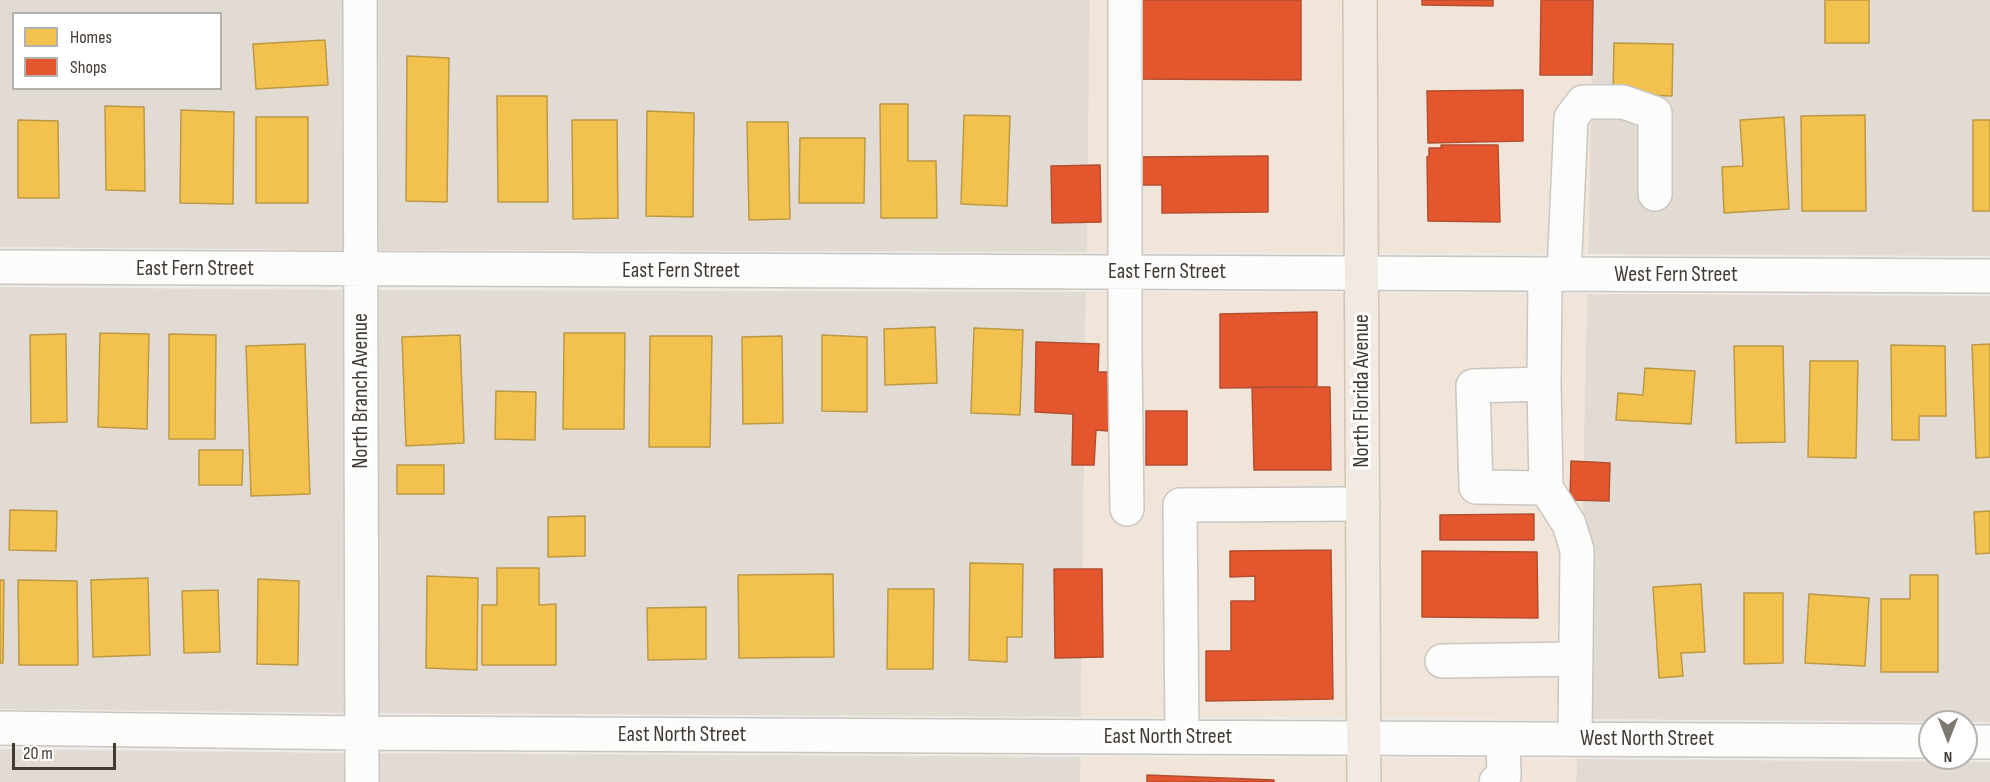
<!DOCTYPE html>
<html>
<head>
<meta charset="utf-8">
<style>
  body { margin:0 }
  #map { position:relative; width:1990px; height:782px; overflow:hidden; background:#eeeae6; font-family:"Sofia Sans Condensed",sans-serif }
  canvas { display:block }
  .legend { position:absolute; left:12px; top:12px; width:210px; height:78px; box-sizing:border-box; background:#fff; border:2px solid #b3b1ad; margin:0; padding:8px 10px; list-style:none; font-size:18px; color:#423b33 }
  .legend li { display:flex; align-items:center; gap:12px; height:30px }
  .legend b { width:30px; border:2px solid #b3b1ad }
  .north { position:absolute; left:1918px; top:710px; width:60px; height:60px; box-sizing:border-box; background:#fff; border:2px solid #b3b1ad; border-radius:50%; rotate:180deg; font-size:16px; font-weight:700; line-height:24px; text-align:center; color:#423b33 }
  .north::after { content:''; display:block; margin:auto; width:21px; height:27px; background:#7e7872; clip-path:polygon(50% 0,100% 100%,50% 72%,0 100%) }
  .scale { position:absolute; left:12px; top:743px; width:104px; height:27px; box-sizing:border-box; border:3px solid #423b33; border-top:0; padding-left:8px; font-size:18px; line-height:21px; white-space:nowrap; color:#423b33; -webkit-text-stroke:4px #fff; paint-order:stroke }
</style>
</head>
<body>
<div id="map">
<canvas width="1990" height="782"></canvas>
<ul class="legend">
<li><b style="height:16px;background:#f2c14e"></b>Homes</li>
<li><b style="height:16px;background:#e4572e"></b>Shops</li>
</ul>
<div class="north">N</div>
<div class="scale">20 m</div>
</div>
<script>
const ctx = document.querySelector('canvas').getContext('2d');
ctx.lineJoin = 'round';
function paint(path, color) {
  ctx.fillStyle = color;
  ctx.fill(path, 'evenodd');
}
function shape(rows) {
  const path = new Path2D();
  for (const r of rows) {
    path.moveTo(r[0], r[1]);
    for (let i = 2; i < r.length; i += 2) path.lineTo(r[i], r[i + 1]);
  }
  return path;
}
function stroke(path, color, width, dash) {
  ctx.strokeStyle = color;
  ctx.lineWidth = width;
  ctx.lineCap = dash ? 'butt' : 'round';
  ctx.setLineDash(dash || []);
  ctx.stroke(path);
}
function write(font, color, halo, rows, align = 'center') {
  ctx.font = font + ' "Sofia Sans Condensed",sans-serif';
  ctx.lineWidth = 6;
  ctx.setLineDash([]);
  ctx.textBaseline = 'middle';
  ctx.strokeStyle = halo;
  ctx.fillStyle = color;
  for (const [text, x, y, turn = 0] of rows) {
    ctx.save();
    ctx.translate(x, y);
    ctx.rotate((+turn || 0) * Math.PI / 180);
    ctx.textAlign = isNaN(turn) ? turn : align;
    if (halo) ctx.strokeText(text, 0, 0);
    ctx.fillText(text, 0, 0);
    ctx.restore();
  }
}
paint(shape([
  [0,0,342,0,343,250,0,247],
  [14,14,220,14,220,88,14,88],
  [378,0,1090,0,1087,252,379,250],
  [1593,0,1990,0,1990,256,1588,254],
  [0,287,343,290,344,713,0,709],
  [379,290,1086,292,1081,717,379,713],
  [1587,294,1990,296,1990,722,1578,719],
  [0,749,344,753,344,782,0,782],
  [379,753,1081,757,1080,782,379,782],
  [1577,759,1990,762,1990,782,1576,782]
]), '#e2dbd3');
paint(shape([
  [1090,0,1342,0,1344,253,1087,252],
  [1378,0,1593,0,1588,254,1379,253],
  [1086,292,1344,293,1346,718,1081,717],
  [1379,293,1587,294,1578,719,1382,718],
  [1081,757,1346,758,1346,782,1080,782],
  [1382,758,1577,759,1576,782,1382,782]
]), '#f1e4d8');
const homes = shape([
  [1825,0,1869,0,1869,43,1825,43,1825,0],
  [325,40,328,85,256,89,253,44,325,40],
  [1614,43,1673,44,1672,96,1613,94,1614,43],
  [407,56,449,58,447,202,406,201,407,56],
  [497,96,547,96,548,202,498,202,497,96],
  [880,104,908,104,908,161,936,161,937,218,881,218,880,104],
  [105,106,144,107,145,191,106,190,105,106],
  [181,110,234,112,233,204,180,203,181,110],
  [647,111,694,113,693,217,646,216,647,111],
  [964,115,1010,116,1007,206,961,204,964,115],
  [1865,115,1866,211,1802,211,1801,116,1865,115],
  [256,117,308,117,308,203,256,203,256,117],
  [1784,117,1789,209,1724,213,1722,167,1743,166,1740,120,1784,117],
  [18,120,58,121,59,198,18,198,18,120],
  [572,120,617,120,618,218,573,219,572,120],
  [1973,120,1990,120,1990,211,1973,211,1973,120],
  [747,122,788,122,790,219,749,220,747,122],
  [800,138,865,138,864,203,799,203,800,138],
  [935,327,937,383,885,385,884,329,935,327],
  [974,328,1023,330,1020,415,971,413,974,328],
  [100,333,149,334,147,429,98,427,100,333],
  [564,333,625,333,624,429,563,429,564,333],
  [66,334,67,422,31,423,30,335,66,334],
  [169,334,216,335,215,439,169,439,169,334],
  [460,335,464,443,406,446,402,337,460,335],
  [822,335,867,337,867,412,822,411,822,335],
  [650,336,712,336,710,447,649,447,650,336],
  [782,336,783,423,743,424,742,337,782,336],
  [305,344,310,494,251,496,246,346,305,344],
  [1990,344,1990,457,1976,458,1972,345,1990,344],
  [1891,345,1945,346,1946,416,1919,416,1919,440,1892,440,1891,345],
  [1734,346,1783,346,1785,442,1736,443,1734,346],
  [1810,361,1858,361,1856,458,1808,457,1810,361],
  [1645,368,1695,371,1691,424,1616,420,1618,393,1643,395,1645,368],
  [496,391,536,392,535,440,495,439,496,391],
  [199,450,243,450,242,485,199,485,199,450],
  [397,465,444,465,444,494,397,494,397,465],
  [10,510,57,511,56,551,9,550,10,510],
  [1990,511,1990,553,1976,554,1974,512,1990,511],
  [585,516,585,556,548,557,548,517,585,516],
  [970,563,1023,564,1022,637,1007,637,1007,662,969,660,970,563],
  [497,568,539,568,539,605,556,604,556,665,482,665,482,605,497,605,497,568],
  [833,574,834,657,739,658,738,575,833,574],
  [1910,575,1938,575,1938,672,1881,672,1881,599,1910,599,1910,575],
  [427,576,478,578,477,670,426,668,427,576],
  [148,578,150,655,93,657,91,580,148,578],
  [258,579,299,581,298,665,257,664,258,579],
  [0,580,4,580,3,663,0,663,0,580],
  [18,580,77,581,78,665,19,665,18,580],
  [1701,584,1705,652,1681,653,1683,676,1659,678,1653,587,1701,584],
  [888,589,934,589,933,669,887,669,888,589],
  [218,590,220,652,184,653,182,591,218,590],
  [1744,593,1783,593,1783,663,1744,664,1744,593],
  [1809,594,1869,598,1865,666,1805,663,1809,594],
  [706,607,706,659,648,660,647,608,706,607]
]);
paint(homes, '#f2c14e');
stroke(homes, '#bd9946', 1.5);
const shops = shape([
  [1131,0,1301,0,1301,80,1133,79,1131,0],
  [1422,0,1493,0,1493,6,1422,5,1422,0],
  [1541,0,1593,0,1592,75,1540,75,1541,0],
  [1523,90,1523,141,1428,143,1427,91,1523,90],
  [1441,145,1498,145,1500,222,1428,221,1427,157,1429,156,1429,148,1441,148,1441,145],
  [1268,156,1268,212,1162,213,1162,185,1136,185,1135,157,1268,156],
  [1100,165,1101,222,1052,223,1051,166,1100,165],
  [1317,312,1317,387,1220,388,1220,314,1317,312],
  [1036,342,1099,344,1098,372,1111,372,1109,431,1096,430,1094,465,1072,465,1073,414,1035,412,1036,342],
  [1252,387,1330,387,1331,470,1254,470,1252,387],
  [1146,411,1187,411,1187,465,1146,465,1146,411],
  [1571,461,1610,463,1609,501,1570,500,1571,461],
  [1534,514,1534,540,1440,540,1440,515,1534,514],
  [1331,550,1333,699,1206,701,1206,651,1231,651,1231,601,1255,601,1255,576,1230,577,1230,551,1331,550],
  [1422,551,1537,552,1538,618,1422,617,1422,551],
  [1054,569,1102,569,1103,657,1055,658,1054,569],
  [1147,775,1274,780,1274,782,1147,782,1147,775]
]);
paint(shops, '#e4572e');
stroke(shops, '#b34f30', 1.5);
const minor = shape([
  [360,0,362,782],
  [1125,0,1125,357,1127,509],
  [0,267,1990,276],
  [1545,274,1544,384,1546,488,1569,524,1577,550,1575,739],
  [1564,274,1571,118,1583,102,1623,102,1655,113,1655,194],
  [1544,384,1473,386,1476,487,1546,488],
  [1442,661,1576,659],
  [0,728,361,733,1930,741],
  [1182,737,1180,505,1363,504],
  [1966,742,1990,742],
  [1496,782,1504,776,1503,739]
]);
const major = shape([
  [1360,0,1364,782]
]);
stroke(minor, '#cac6c2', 36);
stroke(major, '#d0c4b3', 36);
stroke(minor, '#fcfcfb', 33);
stroke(major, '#f0eae2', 33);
write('22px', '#423b33', '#fff', [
  ["East Fern Street",195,269],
  ["East Fern Street",681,271],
  ["East Fern Street",1167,272],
  ["West Fern Street",1676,275],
  ["North Branch Avenue",361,391,-90],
  ["North Florida Avenue",1362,391,-90],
  ["East North Street",682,735],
  ["East North Street",1168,737],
  ["West North Street",1647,739]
]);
</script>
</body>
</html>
